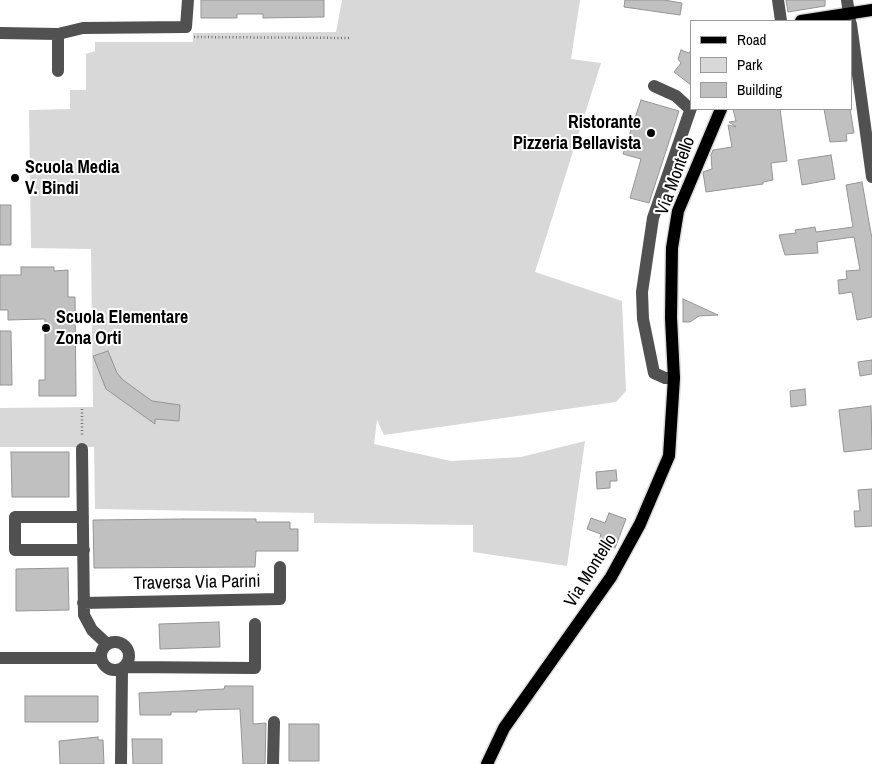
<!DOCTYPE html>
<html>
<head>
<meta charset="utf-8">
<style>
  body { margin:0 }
  #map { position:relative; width:872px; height:764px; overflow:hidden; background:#fff; font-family:"Archivo Narrow",sans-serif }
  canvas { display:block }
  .legend { position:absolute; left:690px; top:20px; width:162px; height:90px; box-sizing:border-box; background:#fff; border:1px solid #999; margin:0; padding:6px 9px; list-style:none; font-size:15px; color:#000 }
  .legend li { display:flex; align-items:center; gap:10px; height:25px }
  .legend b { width:25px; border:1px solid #999 }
</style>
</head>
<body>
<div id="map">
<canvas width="872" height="764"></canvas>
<ul class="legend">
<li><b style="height:6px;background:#000"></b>Road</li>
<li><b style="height:14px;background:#d8d8d8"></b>Park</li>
<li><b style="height:14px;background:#c0c0c0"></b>Building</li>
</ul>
</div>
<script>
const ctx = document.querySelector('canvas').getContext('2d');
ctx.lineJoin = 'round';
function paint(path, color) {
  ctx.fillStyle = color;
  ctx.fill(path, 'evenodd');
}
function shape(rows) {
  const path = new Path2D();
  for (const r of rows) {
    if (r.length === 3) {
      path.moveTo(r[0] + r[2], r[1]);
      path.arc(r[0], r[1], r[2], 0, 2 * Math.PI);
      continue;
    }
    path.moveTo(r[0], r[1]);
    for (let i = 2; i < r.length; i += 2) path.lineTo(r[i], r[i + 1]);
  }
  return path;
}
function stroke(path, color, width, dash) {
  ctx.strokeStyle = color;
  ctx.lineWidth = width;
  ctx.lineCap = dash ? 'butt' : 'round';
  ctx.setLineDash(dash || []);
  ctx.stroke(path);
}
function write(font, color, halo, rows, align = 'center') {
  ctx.font = font + ' "Archivo Narrow",sans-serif';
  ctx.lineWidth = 4;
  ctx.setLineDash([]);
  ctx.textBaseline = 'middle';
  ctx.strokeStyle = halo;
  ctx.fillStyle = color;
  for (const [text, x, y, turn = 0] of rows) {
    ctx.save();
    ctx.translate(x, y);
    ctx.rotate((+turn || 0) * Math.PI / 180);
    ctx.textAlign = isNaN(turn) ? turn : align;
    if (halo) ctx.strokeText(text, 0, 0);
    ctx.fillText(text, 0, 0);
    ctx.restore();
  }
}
paint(shape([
  [342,0,580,0,571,59,601,63,535,272,622,301,626,391,616,402,384,435,377,420,374,444,451,461,521,457,585,441,567,566,473,552,473,525,314,523,314,513,95,509,94,447,0,447,0,408,93,407,91,249,31,248,29,110,70,109,70,90,86,90,86,54,95,51,95,42,193,42,193,33,336,32]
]), '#d8d8d8');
const building = shape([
  [201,0,324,0,324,17,263,18,263,14,237,14,237,18,201,18,201,0],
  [625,0,664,0,682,3,680,15,624,7,625,0],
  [786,0,825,0,825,6,788,12,786,0],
  [681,50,689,53,691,50,691,85,674,72,681,63,678,59,681,50],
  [641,100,679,111,649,203,630,198,641,159,623,154,641,100],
  [733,109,780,109,787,161,771,163,773,180,763,182,763,184,706,192,703,172,712,169,711,155,713,150,732,147,728,125,736,127,729,122,736,121,733,109],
  [824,109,850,109,854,133,846,134,847,141,830,142,824,109],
  [831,155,835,179,802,185,798,160,831,155],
  [862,182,872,239,872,317,857,320,852,292,839,294,838,280,847,279,846,271,860,270,854,237,817,242,818,253,785,255,779,235,796,233,795,230,815,227,816,232,853,227,846,185,862,182],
  [0,205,11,205,11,245,0,245,0,205],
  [21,267,54,267,54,271,68,270,68,297,75,297,76,396,39,396,39,380,45,380,45,319,8,320,8,310,0,310,0,275,21,275,21,267],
  [683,299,718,315,699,316,690,322,683,322,683,299],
  [0,331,11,331,12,385,0,385,0,331],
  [108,351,117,373,123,380,152,401,180,405,179,421,155,419,155,424,106,389,93,356,108,351],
  [872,360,872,374,860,376,858,362,872,360],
  [805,389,806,405,791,407,790,391,805,389],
  [871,406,872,449,844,452,839,410,871,406],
  [11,452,69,452,69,497,12,497,11,452],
  [616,470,617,481,610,481,610,488,597,489,596,472,616,470],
  [872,489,872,526,855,527,854,511,860,511,858,490,872,489],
  [609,513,626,519,615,548,610,546,608,549,598,545,601,534,587,529,591,518,605,523,609,513],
  [183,519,256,519,256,522,290,522,290,529,298,529,298,551,256,551,255,567,94,568,93,520,183,519],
  [68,568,69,610,16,611,16,569,68,568],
  [219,622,220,647,160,649,159,624,219,622],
  [225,686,253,686,253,724,266,723,265,764,243,764,240,709,197,710,197,712,171,712,171,715,140,715,139,693,224,689,225,686],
  [25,696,98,696,98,722,25,722,25,696],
  [289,724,319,724,319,761,289,761,289,724],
  [98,737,98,740,103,740,104,764,60,764,59,741,98,737],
  [132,739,162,739,162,764,133,764,132,739]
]);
paint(building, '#c0c0c0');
stroke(building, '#959595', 1);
const major = shape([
  [801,21,872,10],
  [487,764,504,728,611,577,640,524,669,456,674,378,671,318,672,248,678,211,721,109]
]);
stroke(major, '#dbdbdb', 15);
stroke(shape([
  [194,37,350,38],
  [82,409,82,437]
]), '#737373', 2.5, [1, 2.5]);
stroke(shape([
  [778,0,781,21],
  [847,0,850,21],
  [851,24,872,177],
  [0,33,58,34,83,28,186,27,188,0],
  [58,71,58,34],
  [654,86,676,96,690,109],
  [674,378,665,378,654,373,643,319,642,292,653,218,691,108],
  [82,449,84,615,92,630,107,644],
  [83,517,15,517,15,550,84,550],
  [83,603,280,599,280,567],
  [115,656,14],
  [0,658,101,658],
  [125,667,255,668,255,624],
  [121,764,122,670],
  [273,764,274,722]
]), '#515151', 12);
stroke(major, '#000', 12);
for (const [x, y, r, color] of [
  [651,133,5,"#000"],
  [15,178,5,"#000"],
  [46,328,5,"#000"]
]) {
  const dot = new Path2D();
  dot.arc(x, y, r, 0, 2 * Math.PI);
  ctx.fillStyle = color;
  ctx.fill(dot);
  stroke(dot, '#fff', 2);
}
write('bold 18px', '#000', '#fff', [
  ["Ristorante",641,123,"right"],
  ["Pizzeria Bellavista",641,144,"right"],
  ["Scuola Media",25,168],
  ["V. Bindi",25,189],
  ["Scuola Elementare",56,318],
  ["Zona Orti",56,339]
], 'left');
write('18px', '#000', '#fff', [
  ["Via Montello",676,176,-70],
  ["Via Montello",591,571,-58],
  ["Traversa Via Parini",197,583,-1]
]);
</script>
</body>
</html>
